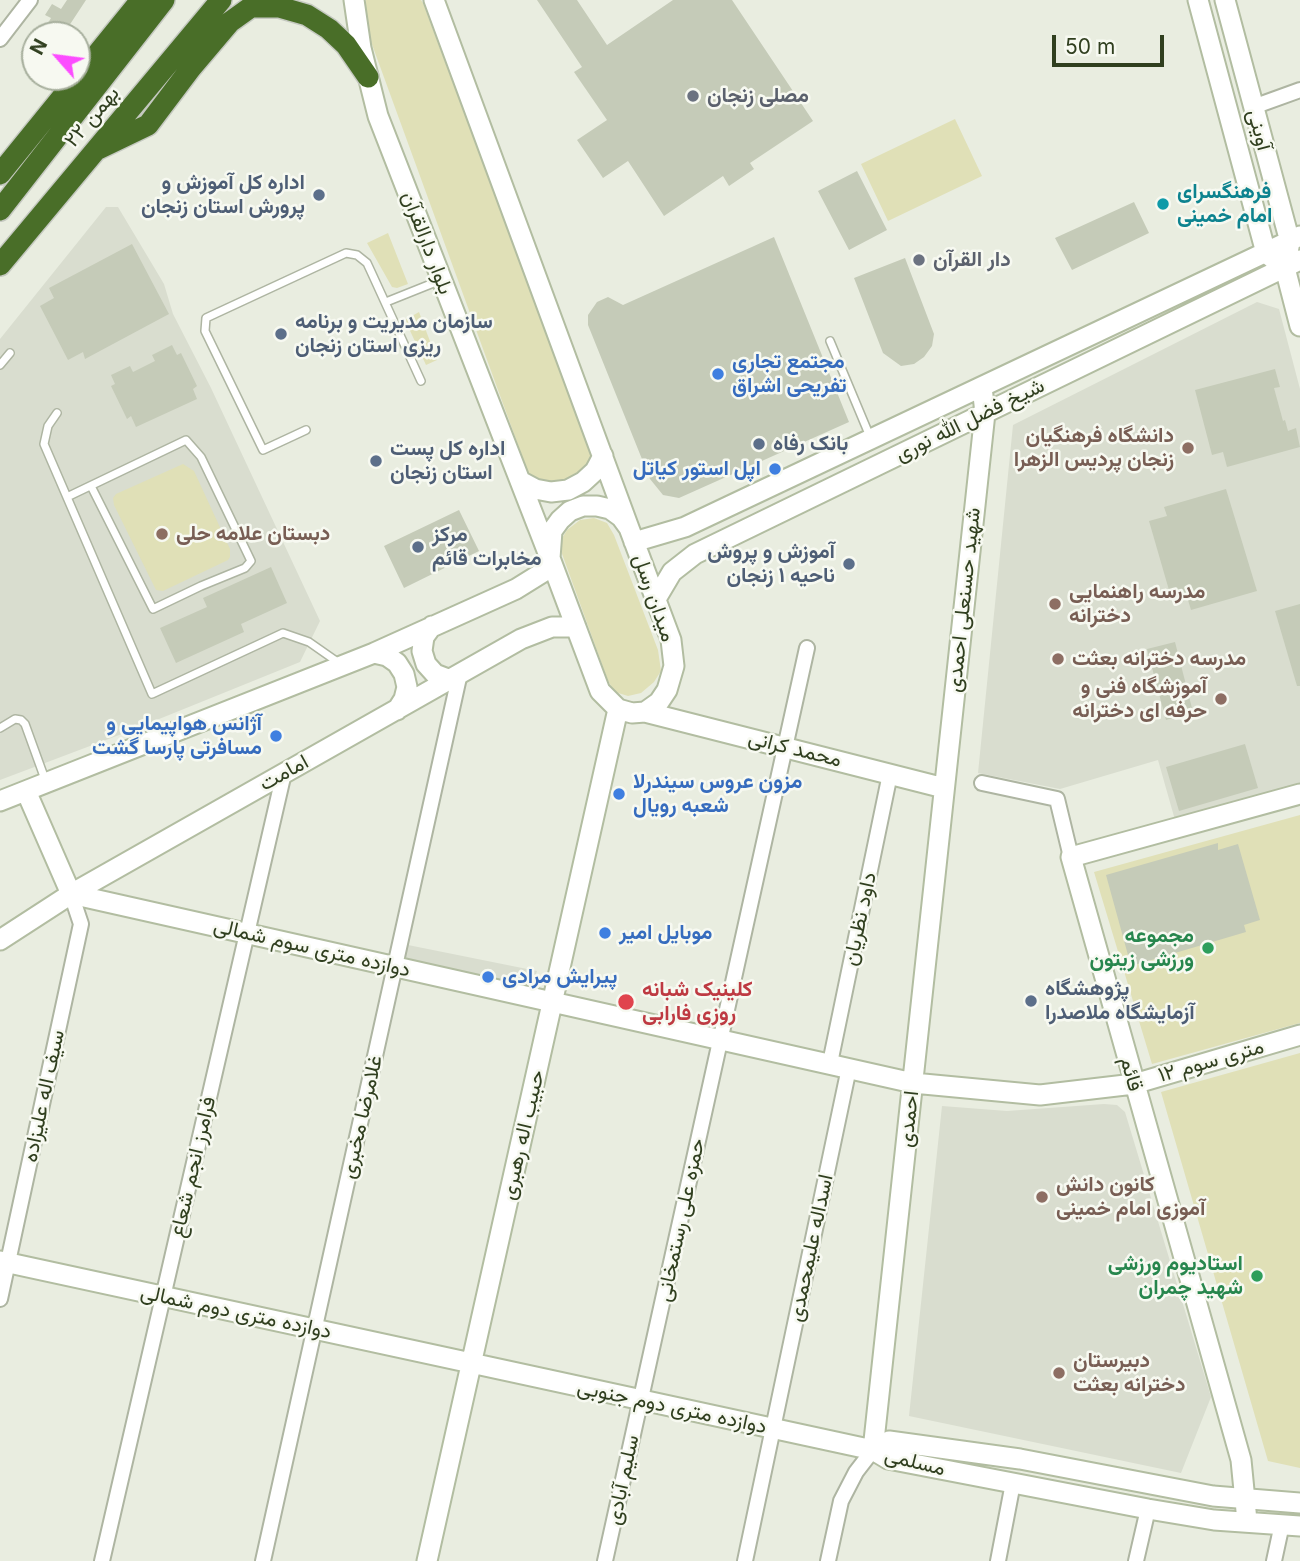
<!DOCTYPE html>
<html>
<head>
<meta charset="utf-8">
<style>
  body { margin:0 }
  #map { position:relative; width:1300px; height:1561px; overflow:hidden; background:#e9ede0; font-family:Inter,sans-serif }
  canvas { display:block }
  .north { position:absolute; left:21px; top:21px; width:70px; height:70px; box-sizing:border-box; background:#f7f9f1; border:2px solid #a7af9d; border-radius:50%; rotate:298deg; font-size:19px; font-weight:700; line-height:28px; text-align:center; color:#303f1f }
  .north::after { content:''; display:block; margin:auto; width:24px; height:32px; background:#fc4cff; clip-path:polygon(50% 0,100% 100%,50% 72%,0 100%) }
  .scale { position:absolute; left:1052px; top:35px; width:112px; height:32px; box-sizing:border-box; border:4px solid #303f1f; border-top:0; padding-left:9px; font-size:21px; line-height:24px; white-space:nowrap; color:#303f1f; -webkit-text-stroke:5px #f7f9f1; paint-order:stroke }
</style>
</head>
<body>
<div id="map">
<canvas width="1300" height="1561"></canvas>
<div class="north">N</div>
<div class="scale">50 m</div>
</div>
<script>
const ctx = document.querySelector('canvas').getContext('2d');
ctx.lineJoin = 'round';
function paint(path, color) {
  ctx.fillStyle = color;
  ctx.fill(path, 'evenodd');
}
function shape(rows) {
  const path = new Path2D();
  for (const r of rows) {
    path.moveTo(r[0], r[1]);
    for (let i = 2; i < r.length; i += 2) path.lineTo(r[i], r[i + 1]);
  }
  return path;
}
function stroke(path, color, width, dash) {
  ctx.strokeStyle = color;
  ctx.lineWidth = width;
  ctx.lineCap = dash ? 'butt' : 'round';
  ctx.setLineDash(dash || []);
  ctx.stroke(path);
}
function write(font, color, halo, rows, align = 'center') {
  ctx.font = font + ' Inter,Vazirmatn,sans-serif';
  ctx.lineWidth = 5;
  ctx.setLineDash([]);
  ctx.textBaseline = 'middle';
  ctx.strokeStyle = halo;
  ctx.fillStyle = color;
  for (const [text, x, y, turn = 0] of rows) {
    ctx.save();
    ctx.translate(x, y);
    ctx.rotate((+turn || 0) * Math.PI / 180);
    ctx.textAlign = isNaN(turn) ? turn : align;
    if (halo) ctx.strokeText(text, 0, 0);
    ctx.fillText(text, 0, 0);
    ctx.restore();
  }
}
paint(shape([
  [106,207,118,207,164,284,173,314,211,388,320,621,300,662,127,732,0,780,0,339],
  [1257,302,1279,309,1300,389,1300,783,1175,820,1158,760,1060,789,978,773,1013,425],
  [408,945,537,971,531,988,403,963],
  [1104,1104,1117,1105,1125,1112,1211,1397,1181,1473,909,1416,942,1106,1007,1111]
]), '#d9ddcf');
paint(shape([
  [366,0,421,0,423,3,593,456,586,471,561,484,537,482,529,475,366,28,364,5],
  [955,119,982,176,888,221,861,164],
  [388,233,408,284,397,288,392,287,367,243],
  [419,312,437,360,426,365,405,320],
  [183,464,194,471,230,549,230,557,228,560,163,591,156,590,114,505,113,498,116,494],
  [594,518,607,523,614,535,658,650,661,671,654,682,641,693,628,696,615,692,608,681,561,551,561,540,567,530,580,520],
  [1300,815,1300,1023,1152,1064,1094,872],
  [1300,1053,1300,1468,1268,1461,1161,1092]
]), '#e0e0b7');
paint(shape([
  [67,0,86,0,63,35,41,35,51,18,45,15,52,4,61,9],
  [537,0,577,0,607,45,673,0,732,0,813,121,750,163,754,169,729,186,723,176,664,216,628,161,603,178,577,140,607,120,574,72,582,67],
  [857,171,887,230,849,250,818,191],
  [1134,202,1149,233,1072,270,1055,238],
  [774,237,849,422,679,498,663,495,650,479,588,325,588,315,597,302,608,297,623,305],
  [132,244,169,314,85,359,83,352,68,360,40,306,54,298,49,288],
  [905,258,934,334,932,346,924,357,914,364,901,366,883,353,854,278],
  [172,345,177,355,181,353,197,386,193,389,197,399,136,427,131,416,127,419,111,386,115,384,111,375,130,366,133,372,155,361,152,355],
  [1275,369,1280,387,1274,388,1283,421,1285,420,1288,431,1296,428,1300,447,1227,467,1223,452,1212,455,1195,390],
  [1226,489,1257,591,1191,610,1188,600,1173,604,1149,521,1167,516,1164,507],
  [459,510,479,551,404,588,384,546],
  [271,567,287,603,241,624,244,632,176,663,160,628,207,607,203,598],
  [1300,604,1300,686,1297,686,1275,611],
  [1175,642,1193,712,1166,720,1147,649],
  [1245,744,1258,788,1179,811,1166,767],
  [1218,843,1218,850,1238,844,1260,920,1244,925,1246,932,1131,966,1106,875]
]), '#c5cbb8');
const lane = shape([
  [386,302,441,280],
  [830,341,871,439],
  [0,365,10,353],
  [57,413,48,426,44,444,152,694,283,633,309,642,339,663],
  [306,430,263,450,205,331,206,318,346,253,357,255,367,263,373,276,421,381],
  [67,497,186,440,201,457,251,561,245,568,201,586,153,609,91,486],
  [0,728,15,719,21,720,25,724,46,782]
]);
const street = shape([
  [0,39,30,0],
  [1253,107,1300,90],
  [982,783,1057,799,1071,857],
  [830,1063,890,774],
  [0,1299,81,924,71,894],
  [102,1561,284,773],
  [263,1561,460,673],
  [605,1561,807,648],
  [745,1561,849,1068],
  [828,1561,841,1501,856,1472,873,1450],
  [998,1561,1013,1483],
  [1136,1561,1148,1509],
  [1274,1561,1282,1524]
]);
const secondary = shape([
  [354,0,361,48,378,116,550,558],
  [434,0,629,528],
  [1198,0,1266,253,1276,261],
  [1225,0,1290,242,1285,268,1300,326],
  [520,481,535,489,551,492,568,490,583,482,595,471,603,456],
  [583,506,597,506,610,509,621,517,629,528,671,640,674,666,667,690,659,702,645,712,632,713,618,709,600,691,550,558,552,531,560,520,570,511,583,506],
  [634,542,685,527,1300,236],
  [656,599,672,572,695,554,1300,260],
  [432,626,424,637,422,651,426,664,435,674,448,679],
  [374,653,387,656,397,663,404,674,407,687,404,699,397,710],
  [645,712,944,788],
  [26,791,71,894],
  [0,801,374,653,516,589,553,566],
  [71,894,913,1083,1040,1095,1134,1084,1300,1035],
  [0,940,71,894,521,639,552,627,576,627],
  [0,1261,873,1450,888,1459,1148,1509,1214,1520,1300,1526],
  [873,1450,985,413,982,387],
  [873,1450,889,1441,1020,1459,1213,1496,1300,1503],
  [1247,1521,1241,1460,1071,857,1300,794],
  [427,1561,618,709]
]);
const highway = shape([
  [96,150,148,125,191,68,230,22,251,7,279,7,307,15,329,29,346,45,368,77],
  [0,174,141,0],
  [0,210,164,0],
  [0,265,221,0]
]);
stroke(lane, '#aeb5a2', 10);
stroke(street, '#aeb5a2', 18);
stroke(secondary, '#b2bda1', 23);
stroke(highway, '#c5c9c0', 24);
stroke(lane, '#fff', 7);
stroke(street, '#fff', 14);
stroke(secondary, '#fff', 19);
stroke(highway, '#496e28', 21);
for (const [x, y, r, color] of [
  [693,96,7,"#6b7280"],
  [319,195,7,"#5c6f8a"],
  [1163,204,7,"#0f9aa8"],
  [919,260,7,"#6b7280"],
  [281,334,7,"#5c6f8a"],
  [718,374,7,"#3f7fe0"],
  [759,444,7,"#5c6f8a"],
  [1188,448,7,"#8d6e63"],
  [376,461,7,"#5c6f8a"],
  [775,469,7,"#3f7fe0"],
  [162,534,7,"#8d6e63"],
  [418,547,7,"#5c6f8a"],
  [849,564,7,"#5c6f8a"],
  [1055,604,7,"#8d6e63"],
  [1058,659,7,"#8d6e63"],
  [1221,699,7,"#8d6e63"],
  [276,736,7,"#3f7fe0"],
  [619,794,7,"#3f7fe0"],
  [605,933,7,"#3f7fe0"],
  [1208,948,7,"#2e9e5b"],
  [488,977,7,"#3f7fe0"],
  [1031,1001,7,"#5c6f8a"],
  [626,1002,9,"#e0444e"],
  [1042,1197,7,"#8d6e63"],
  [1257,1276,7,"#2e9e5b"],
  [1059,1373,7,"#8d6e63"]
]) {
  const dot = new Path2D();
  dot.arc(x, y, r, 0, 2 * Math.PI);
  ctx.fillStyle = color;
  ctx.fill(dot);
  stroke(dot, '#f7f9f1', 2.5);
}
write('bold 21px', '#5b616d', '#f7f9f1', [
  ["مصلی زنجان",707,96],
  ["دار القرآن",933,260]
], 'left');
write('21px', '#303f1f', '#f7f9f1', [
  ["۲۲ بهمن",92,117,-50],
  ["آوینی",1259,130,75],
  ["بلوار دارالقرآن",427,243,69],
  ["شیخ فضل الله نوری",970,420,-26],
  ["میدان رسل",654,598,71],
  ["شهید حسنعلی احمدی",964,600,-84],
  ["محمد کرانی",795,749,14],
  ["امامت",284,773,-29],
  ["داود نظریان",860,919,-78],
  ["دوازده متری سوم شمالی",312,948,13],
  ["۱۲ متری سوم",1211,1061,-16],
  ["قائم",1131,1074,74],
  ["سیف اله علیزاده",44,1096,-78],
  ["غلامرضا مخبری",362,1117,-77],
  ["احمدی",909,1119,-84],
  ["حبیب اله رهبری",523,1135,-77],
  ["فرامرز انجم شعاع",193,1167,-77],
  ["حمزه علی رستمخانی",681,1220,-78],
  ["اسداله علیمحمدی",811,1248,-78],
  ["دوازده متری دوم شمالی",236,1312,12],
  ["دوازده متری دوم جنوبی",672,1407,12],
  ["مسلمی",915,1462,14],
  ["سلیم آبادی",623,1480,-78]
]);
write('bold 21px', '#4e5e75', '#f7f9f1', [
  ["اداره کل آموزش و",305,183,"right"],
  ["پرورش استان زنجان",305,207,"right"],
  ["سازمان مدیریت و برنامه",295,322],
  ["ریزی استان زنجان",295,346],
  ["بانک رفاه",773,444],
  ["اداره کل پست",390,449],
  ["استان زنجان",390,473],
  ["مرکز",432,535],
  ["مخابرات قائم",432,559],
  ["آموزش و پروش",835,552,"right"],
  ["ناحیه ۱ زنجان",835,576,"right"],
  ["پژوهشگاه",1045,989],
  ["آزمایشگاه ملاصدرا",1045,1013]
], 'left');
write('bold 21px', '#0d838f', '#f7f9f1', [
  ["فرهنگسرای",1177,192],
  ["امام خمینی",1177,216]
], 'left');
write('bold 21px', '#366cbe', '#f7f9f1', [
  ["مجتمع تجاری",732,362],
  ["تفریحی اشراق",732,386],
  ["اپل استور کیاتل",761,469,"right"],
  ["آژانس هواپیمایی و",262,724,"right"],
  ["مسافرتی پارسا گشت",262,748,"right"],
  ["مزون عروس سیندرلا",633,782],
  ["شعبه رویال",633,806],
  ["موبایل امیر",619,933],
  ["پیرایش مرادی",502,977]
], 'left');
write('bold 21px', '#785e54', '#f7f9f1', [
  ["دانشگاه فرهنگیان",1174,436,"right"],
  ["زنجان پردیس الزهرا",1174,460,"right"],
  ["دبستان علامه حلی",176,534],
  ["مدرسه راهنمایی",1069,592],
  ["دخترانه",1069,616],
  ["مدرسه دخترانه بعثت",1072,659],
  ["آموزشگاه فنی و",1207,687,"right"],
  ["حرفه ای دخترانه",1207,711,"right"],
  ["کانون دانش",1056,1185],
  ["آموزی امام خمینی",1056,1209],
  ["دبیرستان",1073,1361],
  ["دخترانه بعثت",1073,1385]
], 'left');
write('bold 21px', '#27864d', '#f7f9f1', [
  ["مجموعه",1194,936],
  ["ورزشی زیتون",1194,960],
  ["استادیوم ورزشی",1243,1264],
  ["شهید چمران",1243,1288]
], 'right');
write('bold 21px', '#be3a42', '#f7f9f1', [
  ["کلینیک شبانه",642,990],
  ["روزی فارابی",642,1014]
], 'left');
</script>
</body>
</html>
